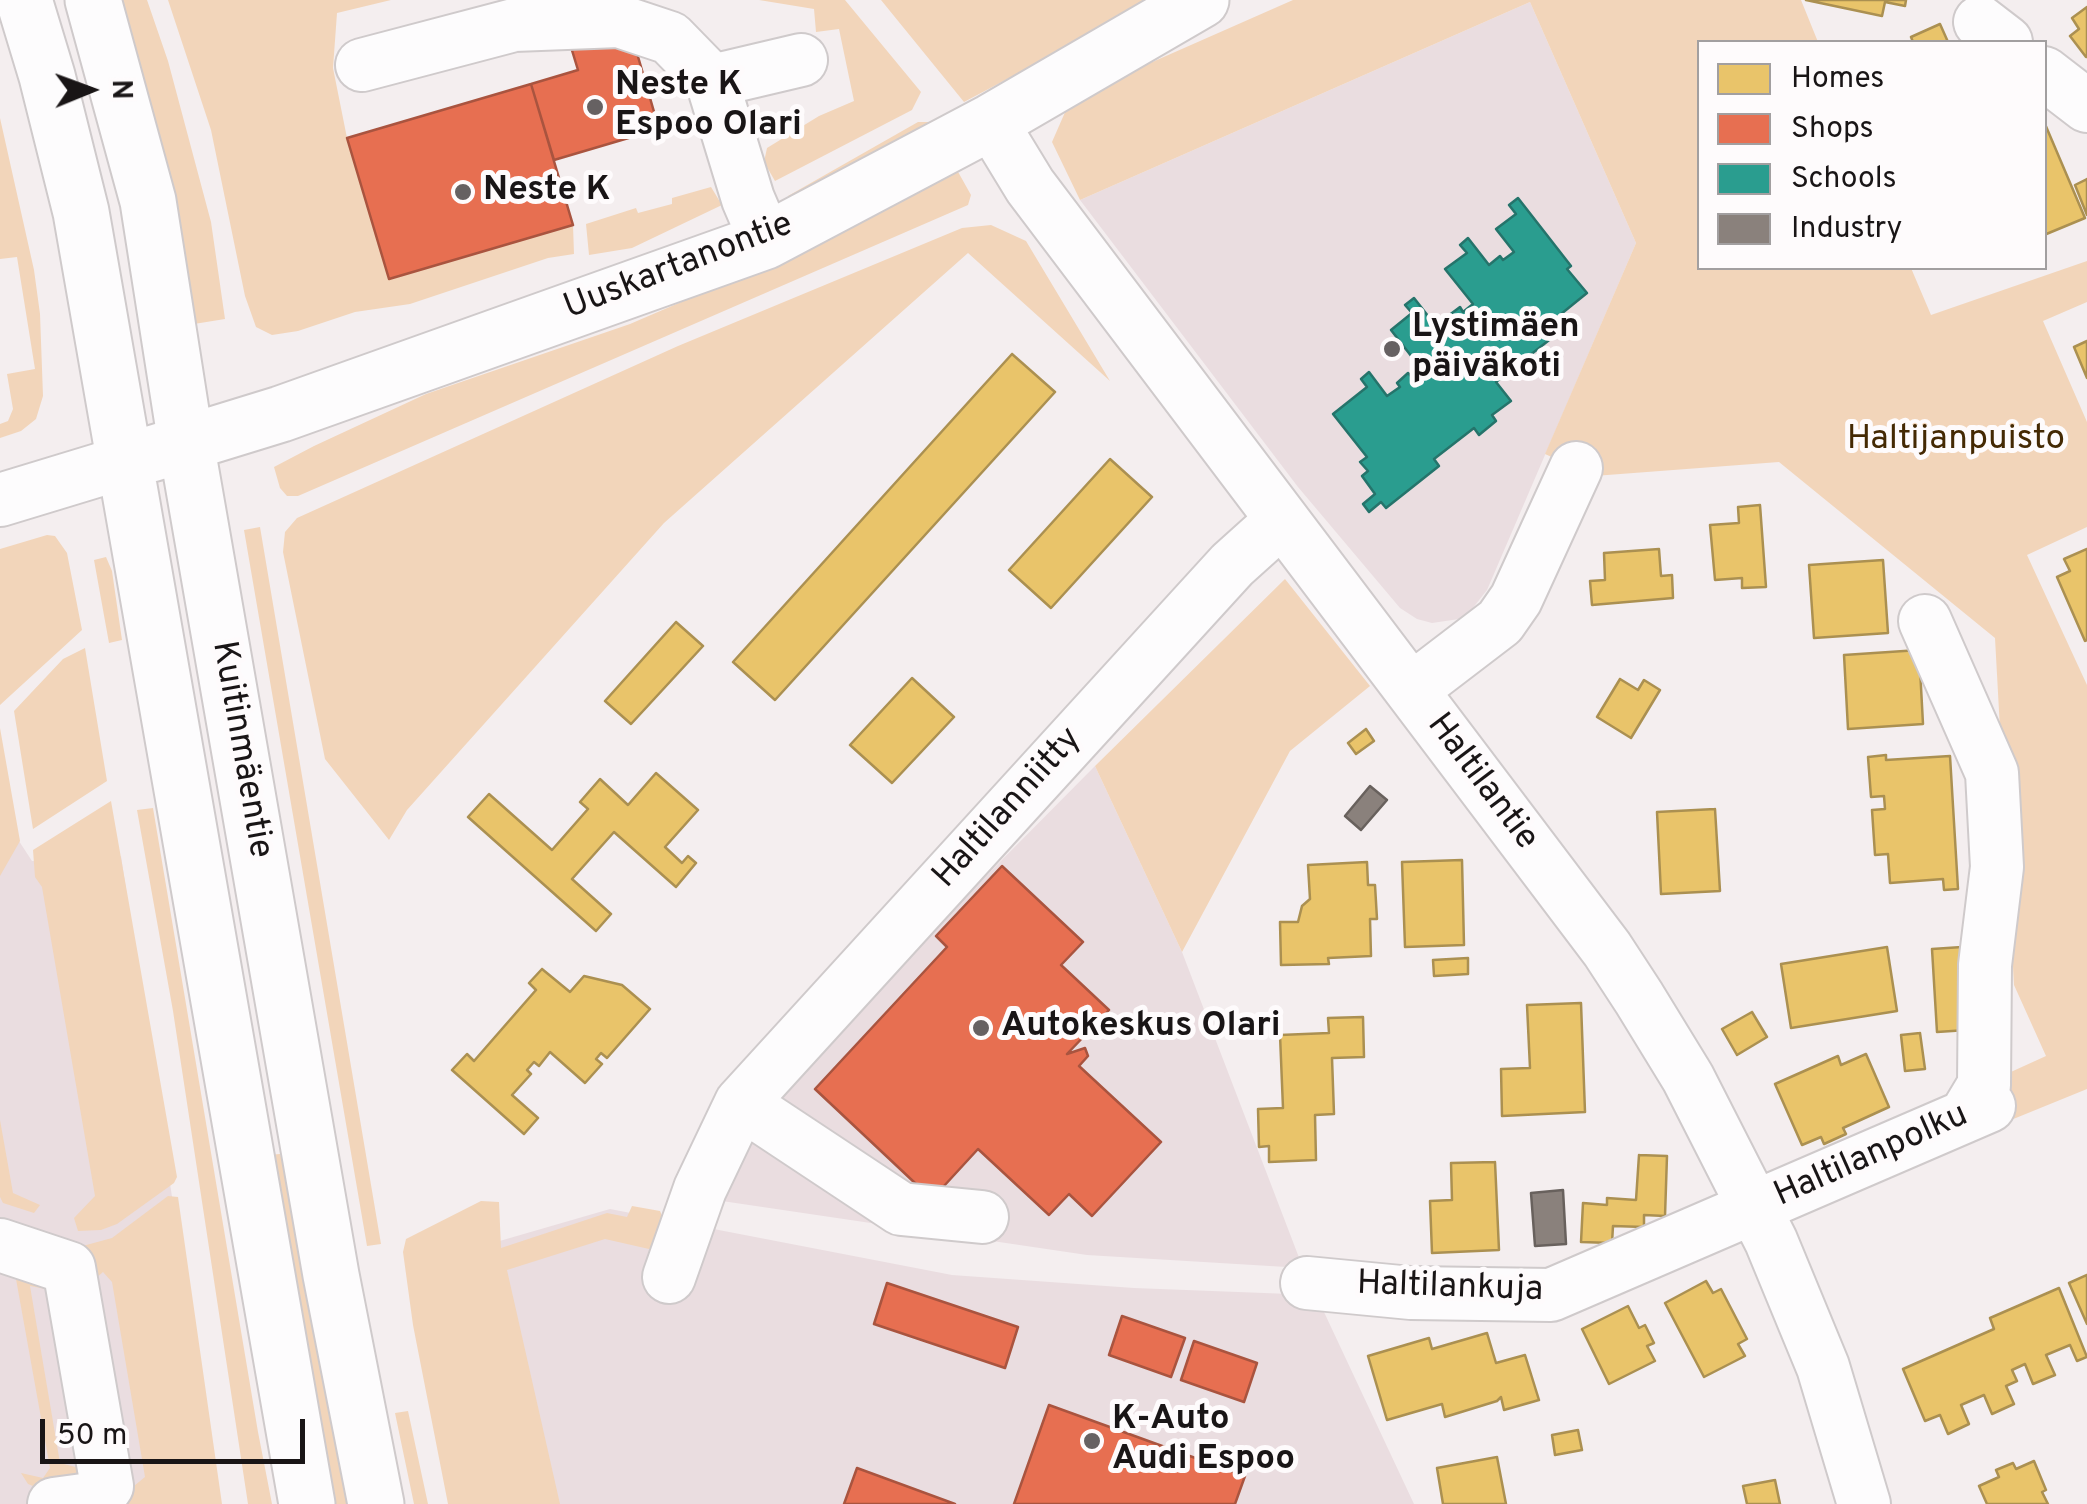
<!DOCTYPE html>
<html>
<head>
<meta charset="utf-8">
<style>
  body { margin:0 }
  #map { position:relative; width:2087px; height:1504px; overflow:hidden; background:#f4eeef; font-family:Overpass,sans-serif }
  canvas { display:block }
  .legend { position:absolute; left:1697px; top:40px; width:350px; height:230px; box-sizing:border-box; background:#fefbfc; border:2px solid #a29fa0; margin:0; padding:12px 18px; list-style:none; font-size:30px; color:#191516 }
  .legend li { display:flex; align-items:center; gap:20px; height:50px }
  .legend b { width:50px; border:2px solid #a29fa0 }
  .north { position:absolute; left:40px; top:40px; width:100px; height:100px; -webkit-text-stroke:8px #fefbfc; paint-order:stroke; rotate:89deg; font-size:28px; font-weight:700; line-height:40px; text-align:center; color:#191516 }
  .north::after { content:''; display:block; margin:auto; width:35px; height:45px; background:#191516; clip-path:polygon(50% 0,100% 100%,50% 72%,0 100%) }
  .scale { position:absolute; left:40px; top:1419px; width:265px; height:45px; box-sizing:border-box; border:5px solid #191516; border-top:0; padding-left:12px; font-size:30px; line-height:35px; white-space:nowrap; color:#191516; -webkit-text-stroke:8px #fefbfc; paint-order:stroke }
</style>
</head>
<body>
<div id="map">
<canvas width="2087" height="1504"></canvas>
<ul class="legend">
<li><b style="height:28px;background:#e9c46a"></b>Homes</li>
<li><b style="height:28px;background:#e76f51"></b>Shops</li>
<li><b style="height:28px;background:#2a9d8f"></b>Schools</li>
<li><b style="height:28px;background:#8a817c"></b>Industry</li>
</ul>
<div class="north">N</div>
<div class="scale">50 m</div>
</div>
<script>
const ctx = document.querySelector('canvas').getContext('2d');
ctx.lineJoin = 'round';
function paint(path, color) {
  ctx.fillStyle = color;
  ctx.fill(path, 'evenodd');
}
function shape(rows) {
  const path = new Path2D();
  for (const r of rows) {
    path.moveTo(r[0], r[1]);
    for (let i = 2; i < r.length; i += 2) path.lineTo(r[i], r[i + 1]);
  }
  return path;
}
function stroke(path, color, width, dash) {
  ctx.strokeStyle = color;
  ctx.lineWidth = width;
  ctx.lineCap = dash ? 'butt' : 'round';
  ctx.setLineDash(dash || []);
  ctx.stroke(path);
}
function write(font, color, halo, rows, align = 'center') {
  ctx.font = font + ' Overpass,sans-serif';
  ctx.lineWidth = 10;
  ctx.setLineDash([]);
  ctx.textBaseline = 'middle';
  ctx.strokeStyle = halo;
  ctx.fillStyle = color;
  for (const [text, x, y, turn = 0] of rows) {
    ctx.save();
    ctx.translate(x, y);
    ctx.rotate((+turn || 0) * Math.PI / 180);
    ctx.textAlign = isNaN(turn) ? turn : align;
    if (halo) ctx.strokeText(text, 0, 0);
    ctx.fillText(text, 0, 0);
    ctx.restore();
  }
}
paint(shape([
  [1530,2,1636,243,1487,590,1472,609,1459,619,1432,623,1417,619,1400,608,1298,487,1080,200],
  [1095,766,1182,952,1303,1268,1087,1255,722,1201,756,1108],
  [0,812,32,861,121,856,218,1504,0,1504],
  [610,1209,952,1275,1134,1288,1316,1295,1414,1504,528,1504,472,1249]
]), '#eadde0');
paint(shape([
  [120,0,147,0,168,61,211,222,225,319,194,324],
  [168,0,391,0,337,13,333,68,347,138,573,225,574,254,548,258,410,304,355,312,298,331,272,335,256,327,245,296,211,130],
  [759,0,845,0,921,92,912,110,775,181,764,162,767,148,819,116,854,101,839,29,816,32,814,9],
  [881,0,1156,0,964,102],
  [1293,0,1801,0,1818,42,1700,42,1700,268,1911,268,1931,315,2087,261,2087,302,2043,321,2087,422,2087,527,2027,555,2087,685,2087,1089,2006,1122,1991,1081,2046,1056,2014,985,1995,638,1779,462,1594,476,1545,454,1636,243,1530,2,1080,200,1052,142,1066,110,1107,82],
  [0,118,34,270,40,314,43,396,36,419,21,431,0,438,0,424,8,421,13,409,7,374,35,369,17,257,0,259],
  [918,122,932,122,795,198,788,196],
  [957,170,971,195,968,205,298,496,287,496,280,488,274,467,314,446,426,394,630,324,788,256],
  [711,187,722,205,632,248,589,255,586,224,636,208,638,213,672,204,672,198],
  [991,225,1026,241,1110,381,968,253,664,523,407,810,389,840,325,759,283,552,285,532,297,518,678,346,962,228],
  [260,527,381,1244,367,1246,244,530],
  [47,535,55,536,67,553,82,630,0,705,0,549],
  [106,557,112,571,122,640,109,643,94,560],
  [1285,579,1370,686,1290,751,1182,952,1095,766],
  [85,648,107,781,33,829,14,711,63,659],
  [0,728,20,841,0,876],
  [111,801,177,1177,174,1183,117,1224,101,1230,78,1231,74,1218,95,1196,42,887,35,877,33,850],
  [153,808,258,1432,272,1504,248,1504,173,1011,137,810],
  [0,1120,13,1193,40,1205,34,1213,3,1203,0,1197],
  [280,1154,287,1178,353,1504,329,1504,268,1155],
  [168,1196,178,1197,222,1504,112,1504,145,1477,112,1282,103,1272,87,1286,79,1247,112,1238],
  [481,1201,499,1202,501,1248,607,1213,627,1217,632,1206,660,1211,664,1220,656,1246,649,1249,605,1239,507,1270,560,1504,448,1504,413,1325,403,1252,406,1239],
  [0,1272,57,1291,30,1286,60,1463,91,1471,48,1492,28,1484,21,1473,43,1478,50,1468,16,1279],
  [408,1411,428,1504,414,1504,395,1413]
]), '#f2d5ba');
const homes = shape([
  [1806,0,1906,0,1905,6,1885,2,1882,16,1806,0],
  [2087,7,2087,57,2086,57,2070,36,2079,29,2072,18,2087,7],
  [1940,24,1948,42,1913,42,1911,37,1940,24],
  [2045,124,2085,218,2044,235,2044,124,2045,124],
  [2087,179,2087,215,2075,185,2087,179],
  [2087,341,2087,378,2074,347,2087,341],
  [1012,354,1055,392,775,700,733,662,1012,354],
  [1110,459,1152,497,1051,608,1009,570,1110,459],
  [1760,505,1766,587,1742,588,1742,578,1715,580,1710,525,1739,523,1738,507,1760,505],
  [1659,549,1661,576,1672,575,1673,598,1592,605,1590,581,1605,580,1604,553,1659,549],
  [2087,549,2087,640,2085,641,2057,577,2070,571,2064,559,2087,549],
  [1883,560,1888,633,1814,638,1809,565,1883,560],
  [676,622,703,646,631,724,605,701,676,622],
  [1919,650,1923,724,1848,729,1844,655,1919,650],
  [912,678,954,717,892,783,850,745,912,678],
  [1620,679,1638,690,1644,680,1660,690,1631,738,1597,717,1620,679],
  [1366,729,1374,741,1356,754,1348,743,1366,729],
  [1886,755,1886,760,1950,756,1958,889,1944,890,1943,879,1890,883,1888,854,1875,855,1872,810,1885,809,1884,796,1871,797,1868,757,1886,755],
  [656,773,698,810,665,847,682,863,688,856,696,863,676,887,614,832,572,879,611,914,596,931,468,817,489,794,552,850,588,809,580,802,600,779,628,805,656,773],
  [1715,809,1720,891,1661,894,1657,812,1715,809],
  [1462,860,1464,945,1405,947,1402,862,1462,860],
  [1367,862,1368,885,1375,885,1377,919,1370,919,1371,956,1328,958,1329,964,1281,965,1280,922,1298,922,1302,906,1310,899,1308,865,1367,862],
  [1887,947,1897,1011,1791,1028,1781,964,1887,947],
  [1962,947,1967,1030,1937,1032,1932,949,1962,947],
  [1468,958,1468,974,1434,976,1433,960,1468,958],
  [542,969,570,992,584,976,622,985,650,1009,607,1058,601,1053,596,1059,602,1064,585,1083,550,1052,539,1066,534,1062,527,1070,531,1074,512,1095,538,1118,524,1134,452,1070,467,1054,474,1061,536,990,529,983,542,969],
  [1581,1003,1585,1112,1502,1116,1501,1069,1530,1068,1527,1005,1581,1003],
  [1752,1012,1767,1037,1737,1055,1722,1029,1752,1012],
  [1363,1017,1364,1057,1332,1058,1334,1114,1315,1115,1316,1160,1269,1162,1269,1146,1259,1147,1258,1109,1283,1108,1280,1035,1329,1033,1328,1018,1363,1017],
  [1920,1033,1925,1069,1905,1071,1901,1035,1920,1033],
  [1866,1054,1889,1107,1843,1128,1846,1134,1824,1144,1821,1137,1802,1145,1775,1084,1838,1056,1841,1065,1866,1054],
  [1639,1155,1667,1156,1665,1216,1644,1215,1644,1227,1613,1226,1612,1243,1581,1242,1583,1203,1607,1205,1607,1198,1636,1200,1639,1155],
  [1495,1162,1499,1250,1432,1253,1430,1201,1452,1200,1451,1163,1495,1162],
  [2087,1275,2087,1324,2069,1283,2087,1275],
  [1706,1281,1713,1293,1721,1289,1747,1339,1738,1344,1745,1356,1704,1377,1665,1303,1706,1281],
  [2059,1288,2087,1357,2077,1361,2070,1345,2046,1355,2055,1375,2033,1384,2025,1364,2012,1370,2017,1381,2006,1386,2014,1404,1992,1414,1984,1395,1961,1405,1969,1424,1948,1434,1940,1415,1925,1421,1903,1369,1994,1329,1990,1318,2059,1288],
  [1628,1306,1639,1328,1645,1325,1654,1343,1647,1346,1655,1361,1609,1384,1582,1329,1628,1306],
  [1487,1333,1496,1363,1525,1355,1539,1400,1504,1410,1501,1397,1497,1401,1445,1417,1442,1404,1387,1420,1368,1356,1429,1338,1432,1349,1487,1333],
  [1578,1430,1582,1450,1555,1455,1552,1435,1578,1430],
  [1497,1457,1506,1504,1443,1504,1437,1468,1497,1457],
  [2034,1461,2046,1490,2042,1492,2048,1504,1987,1504,1979,1486,1999,1477,1996,1470,2013,1463,2016,1469,2034,1461],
  [1775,1480,1780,1504,1747,1504,1743,1486,1775,1480]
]);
paint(homes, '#e9c46a');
stroke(homes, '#ab9051', 2.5);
const shops = shape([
  [630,29,659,129,554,160,531,84,578,70,571,47,630,29],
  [531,84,573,225,389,279,347,138,531,84],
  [1002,866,1083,942,1061,965,1109,1010,1067,1054,1085,1048,1088,1056,1079,1066,1161,1142,1092,1216,1069,1194,1049,1215,978,1149,932,1199,815,1089,947,947,936,936,1002,866],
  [887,1283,1018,1327,1005,1368,874,1324,887,1283],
  [1122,1316,1185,1338,1171,1377,1109,1355,1122,1316],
  [1194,1341,1257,1363,1244,1402,1181,1380,1194,1341],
  [1049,1405,1245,1476,1235,1504,1014,1504,1049,1405],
  [857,1468,955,1504,844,1504,857,1468]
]);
paint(shops, '#e76f51');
stroke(shops, '#a9543f', 2.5);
const schools = shape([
  [1518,198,1571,266,1567,269,1587,293,1545,327,1553,337,1496,382,1511,401,1492,415,1496,421,1479,435,1474,428,1434,459,1439,466,1386,508,1381,502,1369,512,1363,504,1375,494,1362,476,1368,471,1360,462,1367,457,1333,414,1367,387,1361,379,1369,372,1387,396,1400,387,1397,383,1408,373,1412,377,1422,370,1391,330,1412,313,1405,305,1414,298,1439,330,1451,321,1448,316,1460,307,1463,312,1473,304,1445,269,1467,253,1460,245,1468,238,1489,265,1500,256,1503,260,1514,252,1496,229,1516,214,1509,205,1518,198]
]);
paint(schools, '#2a9d8f');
stroke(schools, '#25746b', 2.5);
const industry = shape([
  [1370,786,1387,800,1361,830,1345,816,1370,786],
  [1563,1190,1566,1244,1535,1246,1531,1193,1563,1190]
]);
paint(industry, '#8a817c');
stroke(industry, '#68615d', 2.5);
const minor = shape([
  [1980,22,2006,42],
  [362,65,514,25,619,21,670,38,712,81],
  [2044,73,2087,106],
  [991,122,1030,186,1607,949,1639,998,1688,1078,1771,1241,1823,1367,1864,1504],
  [766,241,748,199,712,81,801,60],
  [0,500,125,462],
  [1925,621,1992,773,1997,867,1985,965,1984,1085,1966,1115],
  [1411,690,1500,622,1516,599,1576,468],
  [741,1103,901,1209,982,1217],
  [0,1245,69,1268,107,1486,98,1498,54,1504],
  [669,1277,700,1189,741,1103,1232,565,1282,520],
  [1307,1283,1411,1293,1551,1295,1989,1106]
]);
const major = shape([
  [24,0,47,76,81,212,307,1504],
  [93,0,148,201,186,443,331,1275,376,1504],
  [151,454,281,414,766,241,991,122,1201,0]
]);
stroke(minor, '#cfcacb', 56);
stroke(major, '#cfcacb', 59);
stroke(minor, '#fdfcfd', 52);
stroke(major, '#fdfcfd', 55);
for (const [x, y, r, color] of [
  [595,107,10,"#666162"],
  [463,192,10,"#666162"],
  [1392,349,10,"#666162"],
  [981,1028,10,"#666162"],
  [1092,1441,10,"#666162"]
]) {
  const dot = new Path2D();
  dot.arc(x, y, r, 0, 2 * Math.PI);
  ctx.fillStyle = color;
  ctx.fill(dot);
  stroke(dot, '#fefbfc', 4);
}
write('bold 35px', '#191516', '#fefbfc', [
  ["Neste K",615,87],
  ["Espoo Olari",615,127],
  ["Neste K",483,192],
  ["Lystimäen",1412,329],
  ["päiväkoti",1412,369],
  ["Autokeskus Olari",1001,1028],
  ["K-Auto",1112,1421],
  ["Audi Espoo",1112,1461]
], 'left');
write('35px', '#191516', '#fefbfc', [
  ["Uuskartanontie",679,268,-21],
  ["Kuitinmäentie",240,750,80],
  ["Haltilantie",1481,783,53],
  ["Haltilanniitty",1009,809,-48],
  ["Haltilanpolku",1872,1157,-24],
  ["Haltilankuja",1450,1289,2]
]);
write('35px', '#442903', '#fefbfc', [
  ["Haltijanpuisto",1956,441]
]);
</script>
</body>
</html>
